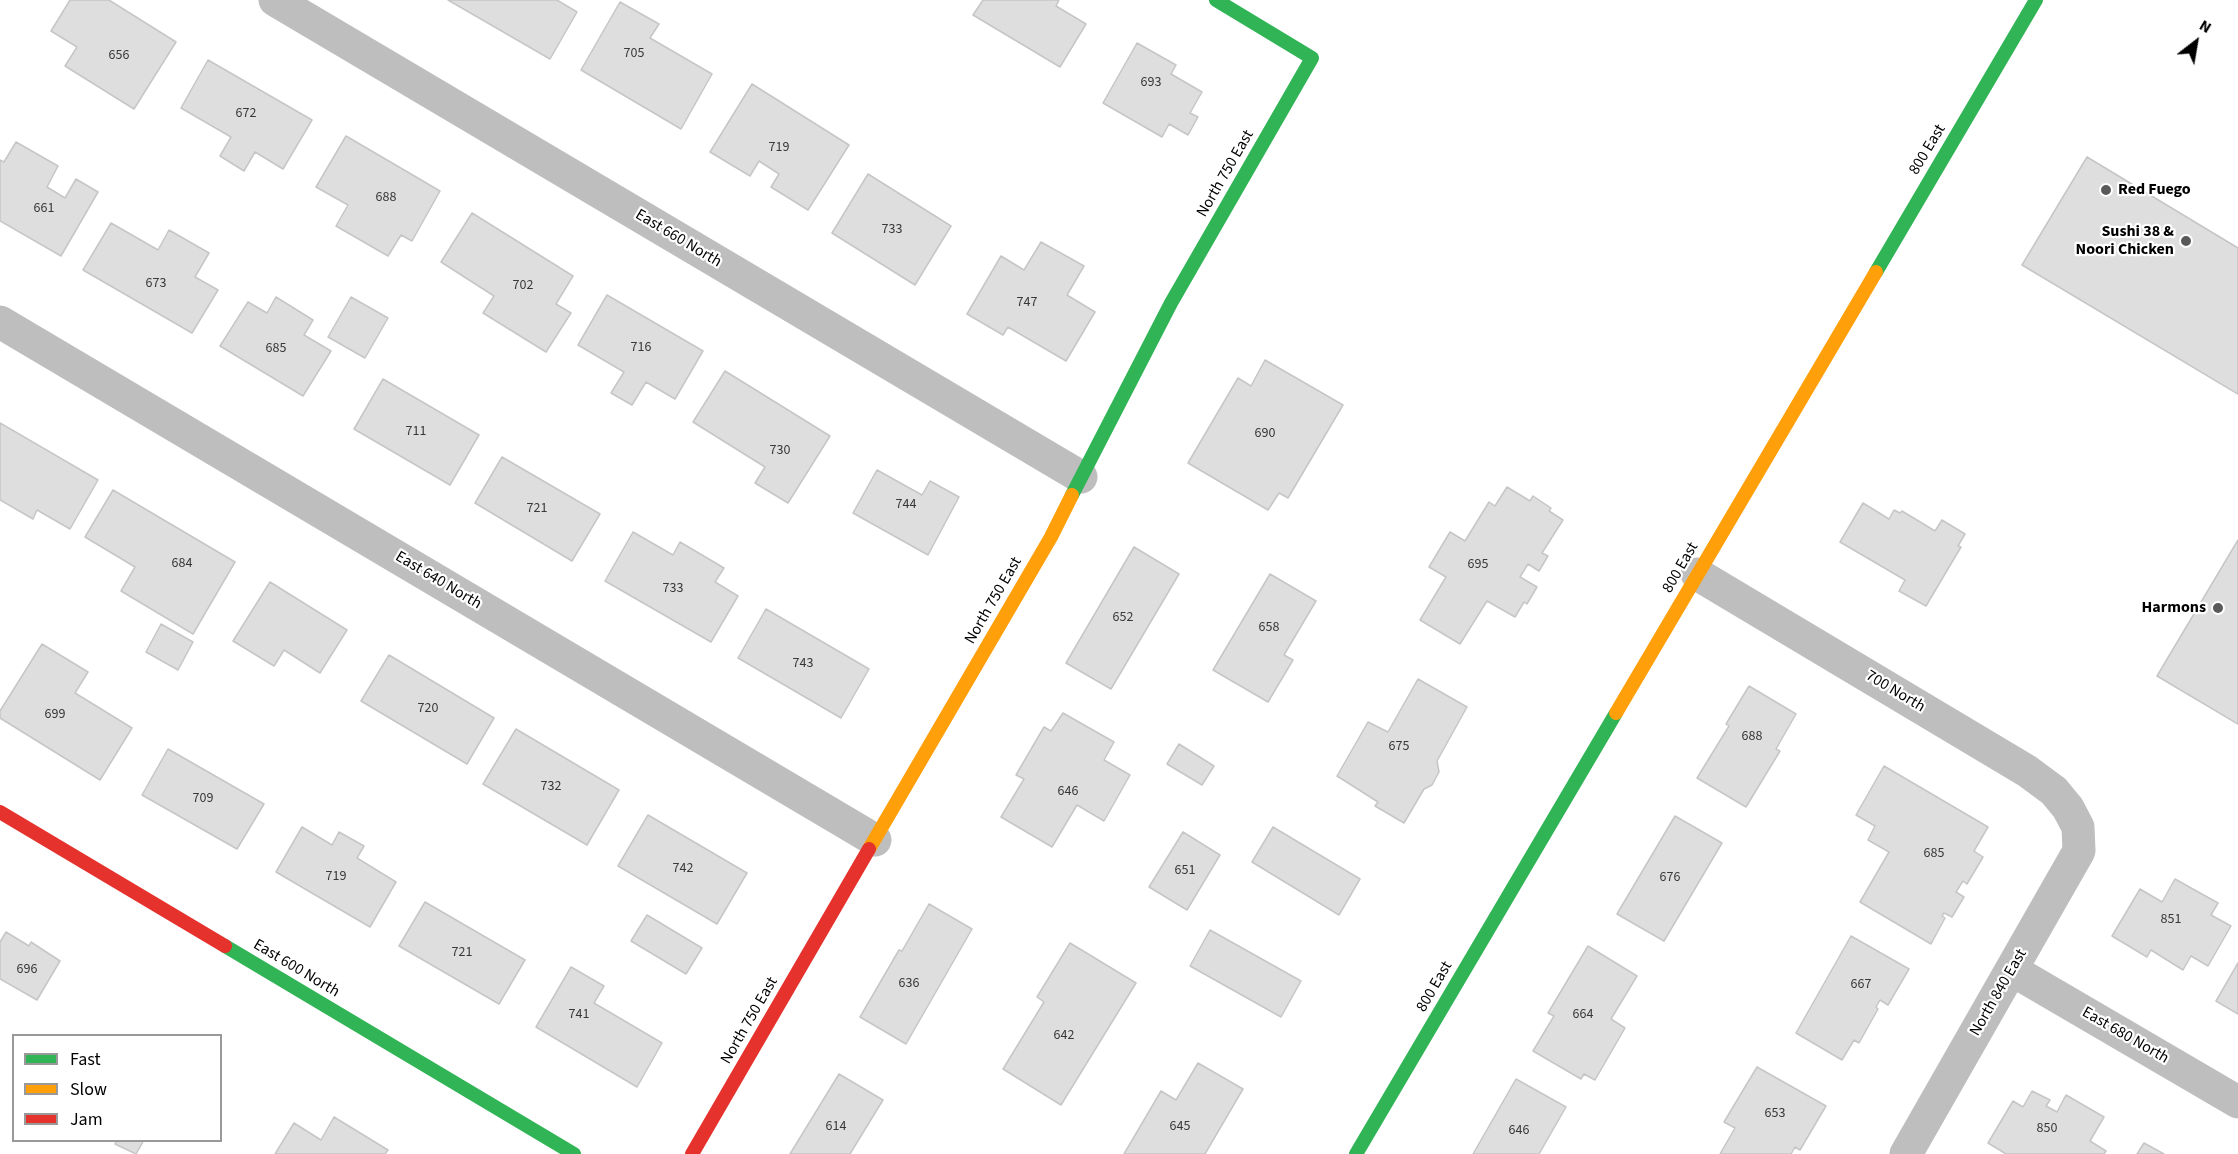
<!DOCTYPE html>
<html>
<head>
<meta charset="utf-8">
<style>
  body { margin:0 }
  #map { position:relative; width:2238px; height:1154px; overflow:hidden; background:#fff; font-family:"Source Sans 3",sans-serif }
  canvas { display:block }
  .legend { position:absolute; left:12px; top:1034px; width:210px; height:108px; box-sizing:border-box; background:#fff; border:2px solid #999; margin:0; padding:8px 10px; list-style:none; font-size:18px; color:#000 }
  .legend li { display:flex; align-items:center; gap:12px; height:30px }
  .legend b { width:30px; border:2px solid #999 }
  .north { position:absolute; left:2166px; top:12px; width:60px; height:60px; -webkit-text-stroke:4px #fff; paint-order:stroke; rotate:31deg; font-size:16px; font-weight:700; line-height:24px; text-align:center; color:#000 }
  .north::after { content:''; display:block; margin:auto; width:21px; height:27px; background:#000; clip-path:polygon(50% 0,100% 100%,50% 72%,0 100%) }
</style>
</head>
<body>
<div id="map">
<canvas width="2238" height="1154"></canvas>
<ul class="legend">
<li><b style="height:8px;background:#30b455"></b>Fast</li>
<li><b style="height:8px;background:#ff9f0a"></b>Slow</li>
<li><b style="height:8px;background:#e5322d"></b>Jam</li>
</ul>
<div class="north">N</div>
</div>
<script>
const ctx = document.querySelector('canvas').getContext('2d');
ctx.lineJoin = 'round';
function paint(path, color) {
  ctx.fillStyle = color;
  ctx.fill(path, 'evenodd');
}
function shape(rows) {
  const path = new Path2D();
  for (const r of rows) {
    path.moveTo(r[0], r[1]);
    for (let i = 2; i < r.length; i += 2) path.lineTo(r[i], r[i + 1]);
  }
  return path;
}
function stroke(path, color, width, dash) {
  ctx.strokeStyle = color;
  ctx.lineWidth = width;
  ctx.lineCap = dash ? 'butt' : 'round';
  ctx.setLineDash(dash || []);
  ctx.stroke(path);
}
function write(font, color, halo, rows, align = 'center') {
  ctx.font = font + ' "Source Sans 3",sans-serif';
  ctx.lineWidth = 4.5;
  ctx.setLineDash([]);
  ctx.textBaseline = 'middle';
  ctx.strokeStyle = halo;
  ctx.fillStyle = color;
  for (const [text, x, y, turn = 0] of rows) {
    ctx.save();
    ctx.translate(x, y);
    ctx.rotate((+turn || 0) * Math.PI / 180);
    ctx.textAlign = isNaN(turn) ? turn : align;
    if (halo) ctx.strokeText(text, 0, 0);
    ctx.fillText(text, 0, 0);
    ctx.restore();
  }
}
const building = shape([
  [70,0,109,0,176,42,134,109,65,66,77,47,51,31,70,0],
  [448,0,557,0,577,12,550,59,448,0],
  [983,0,1059,0,1056,6,1086,24,1060,67,973,15,983,0],
  [620,2,659,24,650,38,712,74,681,129,581,70,620,2],
  [1137,43,1176,65,1171,74,1202,92,1190,113,1198,117,1188,135,1169,124,1162,137,1103,103,1137,43],
  [208,60,312,120,283,169,255,152,244,171,220,156,231,137,181,108,208,60],
  [752,84,849,145,808,210,771,187,779,174,759,161,750,176,710,152,752,84],
  [346,136,440,191,412,241,401,235,388,256,336,226,348,205,316,187,346,136],
  [16,142,58,166,47,187,65,198,76,179,98,192,61,256,0,221,0,160,4,162,16,142],
  [2087,157,2238,248,2238,394,2022,265,2087,157],
  [868,174,951,226,915,285,832,233,868,174],
  [472,213,573,276,556,304,571,313,546,352,483,313,494,296,441,262,472,213],
  [111,223,158,250,169,230,209,253,195,277,218,290,192,333,83,270,111,223],
  [1041,242,1084,266,1067,295,1095,312,1066,361,1008,327,1003,335,967,314,1001,256,1024,270,1041,242],
  [607,295,703,351,675,399,646,382,632,405,611,393,624,372,578,345,607,295],
  [276,297,313,320,304,335,331,351,303,396,220,346,248,302,267,313,276,297],
  [351,297,388,318,365,358,328,337,351,297],
  [1265,360,1343,405,1288,498,1279,493,1268,510,1188,463,1238,378,1251,386,1265,360],
  [725,371,830,436,788,503,755,483,765,467,693,422,725,371],
  [383,379,479,435,450,485,354,429,383,379],
  [0,423,98,480,70,529,37,510,33,519,0,500,0,423],
  [502,457,600,514,572,561,475,503,502,457],
  [877,470,922,495,930,481,959,497,928,555,853,513,877,470],
  [1507,487,1530,501,1533,496,1551,508,1549,511,1563,520,1542,553,1548,556,1539,571,1528,564,1520,577,1537,587,1527,604,1524,602,1515,617,1487,601,1460,644,1420,620,1446,577,1429,567,1450,532,1465,541,1489,502,1495,506,1507,487],
  [113,490,235,562,193,634,121,591,135,567,85,537,113,490],
  [1863,503,1889,519,1894,510,1900,513,1902,511,1935,531,1942,520,1965,534,1958,546,1961,547,1926,606,1899,591,1905,580,1840,542,1863,503],
  [633,532,673,555,680,542,724,568,715,582,738,596,711,642,605,581,633,532],
  [2238,540,2238,724,2157,676,2238,540],
  [1134,547,1179,574,1111,689,1066,663,1134,547],
  [1270,574,1316,601,1284,655,1293,660,1268,702,1213,670,1270,574],
  [270,582,347,630,320,673,284,650,274,666,233,641,270,582],
  [766,609,869,669,841,718,738,658,766,609],
  [161,624,193,642,178,670,146,652,161,624],
  [42,644,88,672,75,693,132,728,100,780,0,718,0,711,42,644],
  [389,655,494,718,467,764,361,701,389,655],
  [1418,679,1467,707,1437,761,1439,772,1432,785,1424,789,1404,823,1375,806,1378,802,1337,776,1368,722,1388,732,1418,679],
  [1749,686,1796,714,1776,749,1780,751,1746,807,1697,778,1729,726,1726,724,1749,686],
  [1063,713,1114,742,1104,760,1130,775,1104,821,1077,805,1052,847,1001,817,1024,779,1016,775,1044,727,1051,731,1063,713],
  [516,729,619,790,587,845,483,784,516,729],
  [1179,744,1214,766,1202,785,1167,764,1179,744],
  [168,749,264,804,237,849,142,795,168,749],
  [1884,766,1988,827,1974,851,1983,857,1967,884,1963,881,1956,892,1964,897,1952,917,1944,913,1942,916,1945,918,1931,944,1860,902,1889,852,1868,840,1875,826,1856,815,1884,766],
  [648,815,747,873,717,924,618,866,648,815],
  [1675,816,1722,843,1664,941,1617,914,1675,816],
  [302,827,332,845,339,832,364,846,357,858,396,882,370,927,276,872,302,827],
  [1273,827,1360,879,1339,915,1252,862,1273,827],
  [1183,832,1220,855,1187,910,1149,887,1183,832],
  [2175,879,2218,903,2211,915,2231,926,2208,966,2191,956,2183,970,2151,950,2147,957,2112,936,2140,889,2162,902,2175,879],
  [425,902,525,960,499,1004,399,946,425,902],
  [929,904,972,929,906,1044,860,1017,899,950,902,951,929,904],
  [647,915,702,948,686,974,631,941,647,915],
  [1210,930,1301,981,1281,1017,1190,966,1210,930],
  [6,932,29,946,31,942,60,961,37,1000,0,979,0,942,6,932],
  [1851,936,1909,969,1888,1005,1880,1000,1876,1007,1878,1009,1859,1043,1854,1040,1842,1060,1796,1033,1851,936],
  [1070,943,1136,983,1061,1105,1003,1069,1044,1002,1037,997,1070,943],
  [1588,946,1637,976,1611,1019,1625,1028,1595,1080,1584,1074,1581,1079,1533,1051,1554,1016,1548,1013,1588,946],
  [2238,963,2238,1014,2216,1001,2238,963],
  [571,967,604,986,594,1003,662,1043,637,1087,536,1027,571,967],
  [1198,1063,1243,1089,1205,1154,1124,1154,1161,1091,1176,1100,1198,1063],
  [1757,1067,1826,1106,1800,1150,1795,1147,1791,1154,1720,1154,1735,1128,1724,1122,1757,1067],
  [839,1074,883,1100,850,1154,790,1154,839,1074],
  [1516,1079,1566,1107,1539,1154,1473,1154,1516,1079],
  [2032,1091,2050,1100,2046,1106,2057,1112,2066,1095,2104,1117,2090,1141,2106,1151,2104,1154,2006,1154,1988,1143,2013,1101,2023,1107,2032,1091],
  [334,1117,388,1150,385,1154,275,1154,294,1123,321,1140,334,1117],
  [117,1140,144,1140,136,1154,115,1144,117,1140],
  [2144,1143,2164,1154,2137,1154,2144,1143]
]);
paint(building, '#dedede');
stroke(building, '#c6c6c6', 1.5);
stroke(shape([
  [275,0,1081,477],
  [0,322,875,840],
  [1697,574,2027,771,2054,791,2068,808,2078,827,2079,851,1906,1154],
  [2012,970,2238,1102]
]), '#bebebe', 33);
stroke(shape([
  [1876,272,2036,0],
  [1072,495,1171,303,1312,58,1216,0],
  [225,946,574,1154],
  [1356,1154,1616,713]
]), '#30b455', 14);
stroke(shape([
  [1616,713,1876,272],
  [869,849,1051,537,1072,495]
]), '#ff9f0a', 14);
stroke(shape([
  [0,812,225,946],
  [692,1154,869,849]
]), '#e5322d', 14);
for (const [x, y, r, color] of [
  [2106,190,6,"#595959"],
  [2186,241,6,"#595959"],
  [2218,608,6,"#595959"]
]) {
  const dot = new Path2D();
  dot.arc(x, y, r, 0, 2 * Math.PI);
  ctx.fillStyle = color;
  ctx.fill(dot);
  stroke(dot, '#fff', 2);
}
write('14px', '#383838', null, [
  ["705",634,54],
  ["656",119,56],
  ["693",1151,83],
  ["672",246,114],
  ["719",779,148],
  ["688",386,198],
  ["661",44,209],
  ["733",892,230],
  ["673",156,284],
  ["702",523,286],
  ["747",1027,303],
  ["716",641,348],
  ["685",276,349],
  ["711",416,432],
  ["690",1265,434],
  ["730",780,451],
  ["744",906,505],
  ["721",537,509],
  ["684",182,564],
  ["695",1478,565],
  ["733",673,589],
  ["652",1123,618],
  ["658",1269,628],
  ["743",803,664],
  ["720",428,709],
  ["699",55,715],
  ["688",1752,737],
  ["675",1399,747],
  ["732",551,787],
  ["646",1068,792],
  ["709",203,799],
  ["685",1934,854],
  ["742",683,869],
  ["651",1185,871],
  ["719",336,877],
  ["676",1670,878],
  ["851",2171,920],
  ["721",462,953],
  ["696",27,970],
  ["636",909,984],
  ["667",1861,985],
  ["741",579,1015],
  ["664",1583,1015],
  ["642",1064,1036],
  ["653",1775,1114],
  ["614",836,1127],
  ["645",1180,1127],
  ["850",2047,1129],
  ["646",1519,1131]
]);
write('16px', '#000', '#fff', [
  ["800 East",1928,150,-59],
  ["North 750 East",1226,174,-60],
  ["East 660 North",678,239,31],
  ["800 East",1681,568,-60],
  ["East 640 North",438,581,31],
  ["North 750 East",994,601,-60],
  ["700 North",1895,692,31],
  ["East 600 North",296,969,31],
  ["800 East",1435,987,-60],
  ["North 840 East",1999,993,-60],
  ["North 750 East",750,1021,-60],
  ["East 680 North",2125,1036,30]
]);
write('bold 16px', '#000', '#fff', [
  ["Red Fuego",2118,190,"left"],
  ["Sushi 38 &",2174,232],
  ["Noori Chicken",2174,250],
  ["Harmons",2206,608]
], 'right');
</script>
</body>
</html>
